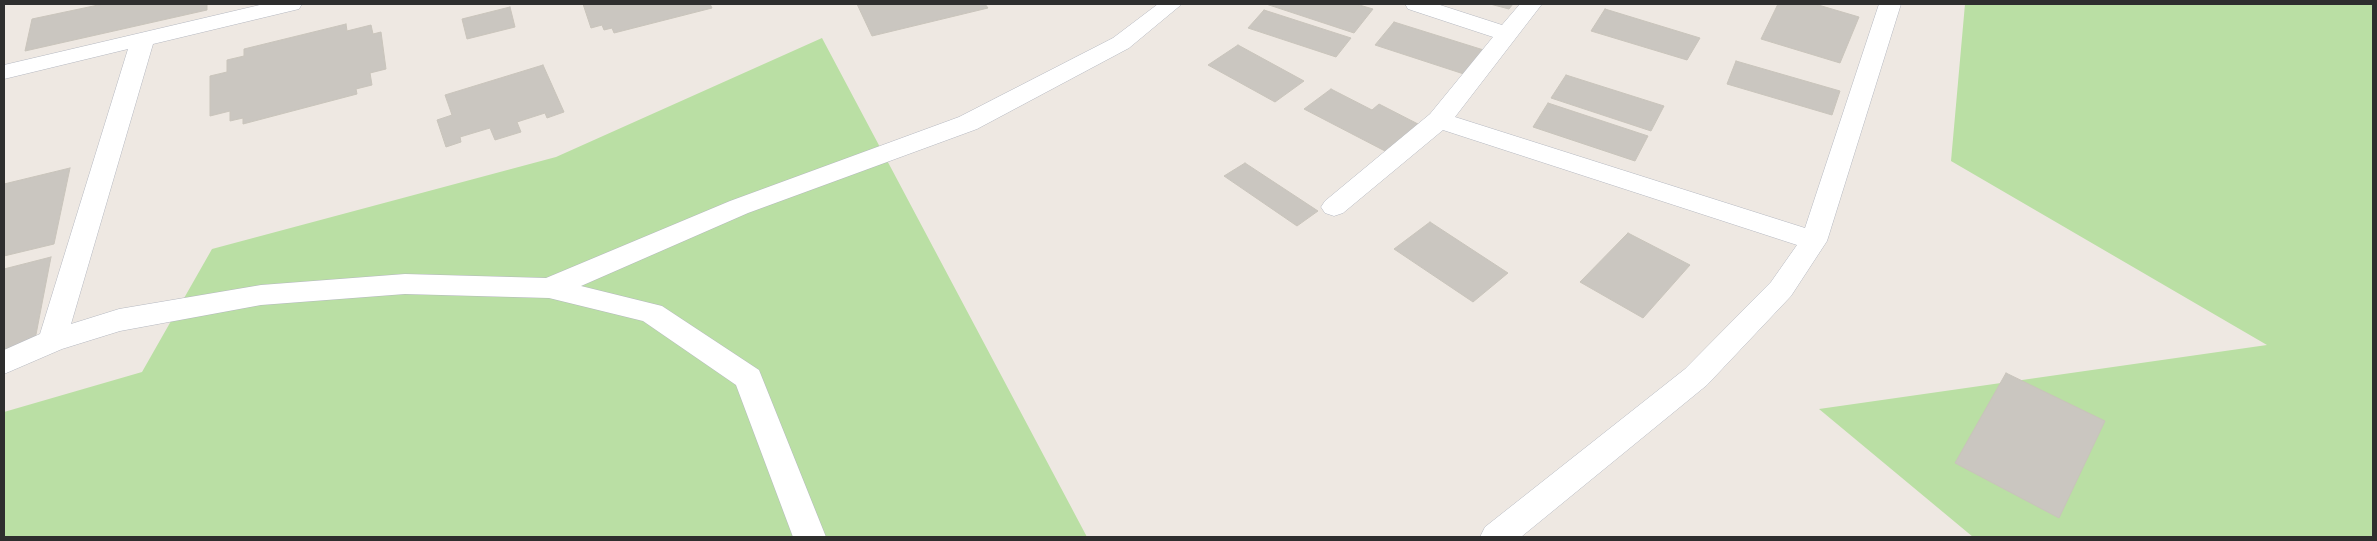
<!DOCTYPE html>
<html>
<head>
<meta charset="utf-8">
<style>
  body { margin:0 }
  #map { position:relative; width:2377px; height:541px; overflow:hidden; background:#eee8e2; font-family:"PT Sans Narrow",sans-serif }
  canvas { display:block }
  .frame { position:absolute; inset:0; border:5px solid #2e2e2e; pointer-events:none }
</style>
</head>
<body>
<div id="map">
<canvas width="2377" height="541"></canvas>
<div class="frame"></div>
</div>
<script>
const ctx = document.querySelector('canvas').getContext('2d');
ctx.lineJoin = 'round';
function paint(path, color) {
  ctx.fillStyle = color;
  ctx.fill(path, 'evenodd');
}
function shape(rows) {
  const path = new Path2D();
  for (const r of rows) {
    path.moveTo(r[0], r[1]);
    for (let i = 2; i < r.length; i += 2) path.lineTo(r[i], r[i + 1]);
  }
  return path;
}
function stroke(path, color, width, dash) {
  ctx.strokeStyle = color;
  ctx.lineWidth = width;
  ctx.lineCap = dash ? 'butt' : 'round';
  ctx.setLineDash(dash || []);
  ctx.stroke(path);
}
paint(shape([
  [1965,4,2373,4,2373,537,1973,537,1819,409,2267,345,1951,161],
  [822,38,1087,537,4,537,4,412,142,372,212,249,556,157]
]), '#badfa4');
const building = shape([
  [103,4,207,4,207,10,25,51,32,19,103,4],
  [583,4,713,4,710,4,712,8,614,33,612,28,604,30,602,25,591,28,583,4],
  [857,4,985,4,988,8,872,36,857,4],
  [1266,4,1356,4,1373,9,1354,33,1266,4],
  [1490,4,1513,4,1509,9,1490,4],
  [1778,4,1815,4,1859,17,1840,63,1761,39,1778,4],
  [510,7,515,27,467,39,462,19,510,7],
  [1605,9,1700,38,1687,60,1591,31,1605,9],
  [1264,10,1351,38,1336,57,1248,28,1264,10],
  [1394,22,1490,52,1473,77,1375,45,1394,22],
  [346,24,347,31,371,25,373,34,381,32,386,69,370,73,372,85,356,89,357,94,243,124,243,118,230,121,230,111,210,116,210,76,227,72,227,60,244,56,244,49,346,24],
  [1238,45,1304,81,1275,102,1208,65,1238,45],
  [1736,61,1840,91,1832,115,1727,84,1736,61],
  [543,65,564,112,547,118,545,113,517,122,521,132,495,140,490,128,460,137,461,142,446,147,437,120,452,115,445,95,543,65],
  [1566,75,1664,106,1651,131,1551,98,1566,75],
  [1331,89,1372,110,1379,104,1418,124,1385,151,1304,109,1331,89],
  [1548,103,1648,136,1635,161,1533,127,1548,103],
  [1245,163,1318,211,1297,226,1224,176,1245,163],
  [70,168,54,244,4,256,4,184,70,168],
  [1430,222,1508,273,1473,302,1394,249,1430,222],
  [1628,233,1690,265,1643,318,1580,282,1628,233],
  [51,257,33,350,4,358,4,269,51,257],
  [2006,373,2105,421,2059,518,1955,463,2006,373]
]);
paint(building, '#cac6c0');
stroke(building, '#c9c4bb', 1);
const street = shape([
  [264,4,302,4,299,9,153,44,71,324,119,309,261,285,405,274,546,278,730,201,959,117,1113,38,1158,4,1182,4,1129,48,977,129,748,213,581,286,662,306,759,370,826,537,793,537,736,385,643,321,549,298,405,294,261,305,120,331,62,349,4,374,4,350,40,334,128,49,4,79,4,65,264,4],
  [1405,4,1437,4,1502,25,1520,4,1542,4,1455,117,1805,228,1879,4,1901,4,1827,241,1791,296,1707,385,1521,537,1480,537,1485,527,1685,369,1771,282,1797,245,1443,130,1343,213,1334,216,1325,213,1321,207,1325,201,1430,114,1493,37,1408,9,1405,4]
]);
stroke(street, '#b5b8c0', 1);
paint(street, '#fff');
</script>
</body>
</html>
